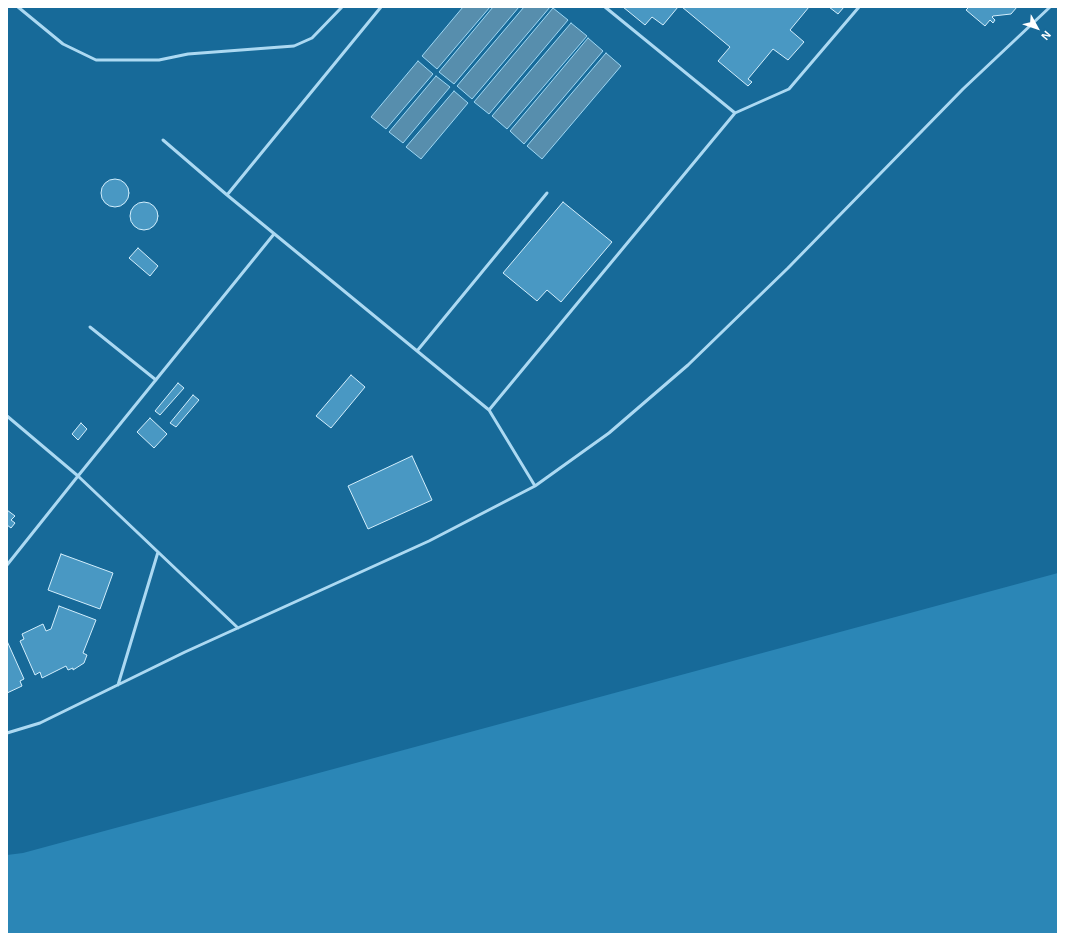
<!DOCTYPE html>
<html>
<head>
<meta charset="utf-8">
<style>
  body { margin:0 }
  #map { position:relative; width:1065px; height:941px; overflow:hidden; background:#176a99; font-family:Helvetica,sans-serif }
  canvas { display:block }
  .frame { position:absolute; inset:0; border:8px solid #fff; pointer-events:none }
  .north { position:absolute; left:1017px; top:8px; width:40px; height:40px; -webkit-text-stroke:3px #176a99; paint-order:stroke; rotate:130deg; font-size:11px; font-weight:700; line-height:16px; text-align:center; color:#fff }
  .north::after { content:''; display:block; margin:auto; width:14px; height:18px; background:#fff; clip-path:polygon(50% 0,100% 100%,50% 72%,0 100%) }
</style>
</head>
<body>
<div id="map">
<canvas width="1065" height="941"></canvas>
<div class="frame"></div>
<div class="north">N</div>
</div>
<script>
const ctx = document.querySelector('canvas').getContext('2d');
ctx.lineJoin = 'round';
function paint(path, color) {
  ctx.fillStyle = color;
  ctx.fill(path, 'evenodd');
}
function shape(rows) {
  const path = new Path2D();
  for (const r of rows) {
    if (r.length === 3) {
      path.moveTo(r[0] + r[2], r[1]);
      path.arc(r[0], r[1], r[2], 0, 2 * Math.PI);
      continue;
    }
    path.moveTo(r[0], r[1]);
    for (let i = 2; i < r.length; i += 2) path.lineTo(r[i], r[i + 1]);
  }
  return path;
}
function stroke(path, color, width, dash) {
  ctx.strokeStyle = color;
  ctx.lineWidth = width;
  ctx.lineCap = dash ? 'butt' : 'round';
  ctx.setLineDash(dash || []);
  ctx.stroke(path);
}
paint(shape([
  [1058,573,1058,934,7,934,7,855,23,853]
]), '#2b86b6');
const water = shape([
  [463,7,490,7,437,69,422,56,463,7],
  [493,7,519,7,454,84,439,72,493,7],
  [524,7,550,7,472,99,457,86,524,7],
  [553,8,568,20,489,114,474,102,553,8],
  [571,23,587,36,507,129,492,116,571,23],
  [588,38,603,51,524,144,510,131,588,38],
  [606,53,621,66,542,159,527,146,606,53],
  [418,61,433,74,386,129,371,117,418,61],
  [436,76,450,87,403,143,389,132,436,76],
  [454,91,468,103,421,159,406,147,454,91]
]);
paint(water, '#578ead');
stroke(water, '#9ed7f4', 1);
const building = shape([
  [623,7,678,7,663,25,652,17,645,25,623,7],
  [682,7,809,7,790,30,804,42,788,60,773,49,748,79,752,82,748,86,718,61,730,47,682,7],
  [829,7,844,7,838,14,829,7],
  [969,7,1017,7,1011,14,993,16,992,17,995,20,993,23,990,20,985,26,966,10,969,7],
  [115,193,14],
  [563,202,612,242,561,302,547,290,537,301,503,273,563,202],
  [144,216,14],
  [138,248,158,266,150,276,129,258,138,248],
  [351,375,365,387,331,428,316,416,351,375],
  [178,383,184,388,160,415,155,411,178,383],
  [193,395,199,400,176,427,170,423,193,395],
  [150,418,167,434,154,448,137,432,150,418],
  [81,423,87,429,78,440,72,434,81,423],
  [412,456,432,500,368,529,348,486,412,456],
  [7,510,15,516,11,520,15,523,11,528,7,525,7,510],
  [61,554,113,573,100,609,48,590,61,554],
  [59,606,96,620,83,653,87,655,84,663,73,670,73,668,68,670,66,666,42,678,40,672,35,675,20,641,24,639,22,634,43,624,46,631,51,629,59,606],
  [7,641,24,679,20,681,22,686,7,693,7,641]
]);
paint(building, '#4998c3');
stroke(building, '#d3eefc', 1);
stroke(shape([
  [18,7,63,44,96,60,159,60,188,54,294,46,312,38,342,7],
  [605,7,735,113,789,89,859,7],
  [163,140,227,195,489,410,535,486],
  [227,195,381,7],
  [90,327,156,380],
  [417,351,547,193],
  [489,410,735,113],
  [7,416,78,476,274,234],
  [7,565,78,476,238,628],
  [118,685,158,552],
  [7,733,40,723,185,652,429,541,535,486,609,433,688,365,788,268,963,89,1050,7]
]), '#acd9f2', 3);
</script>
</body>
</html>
